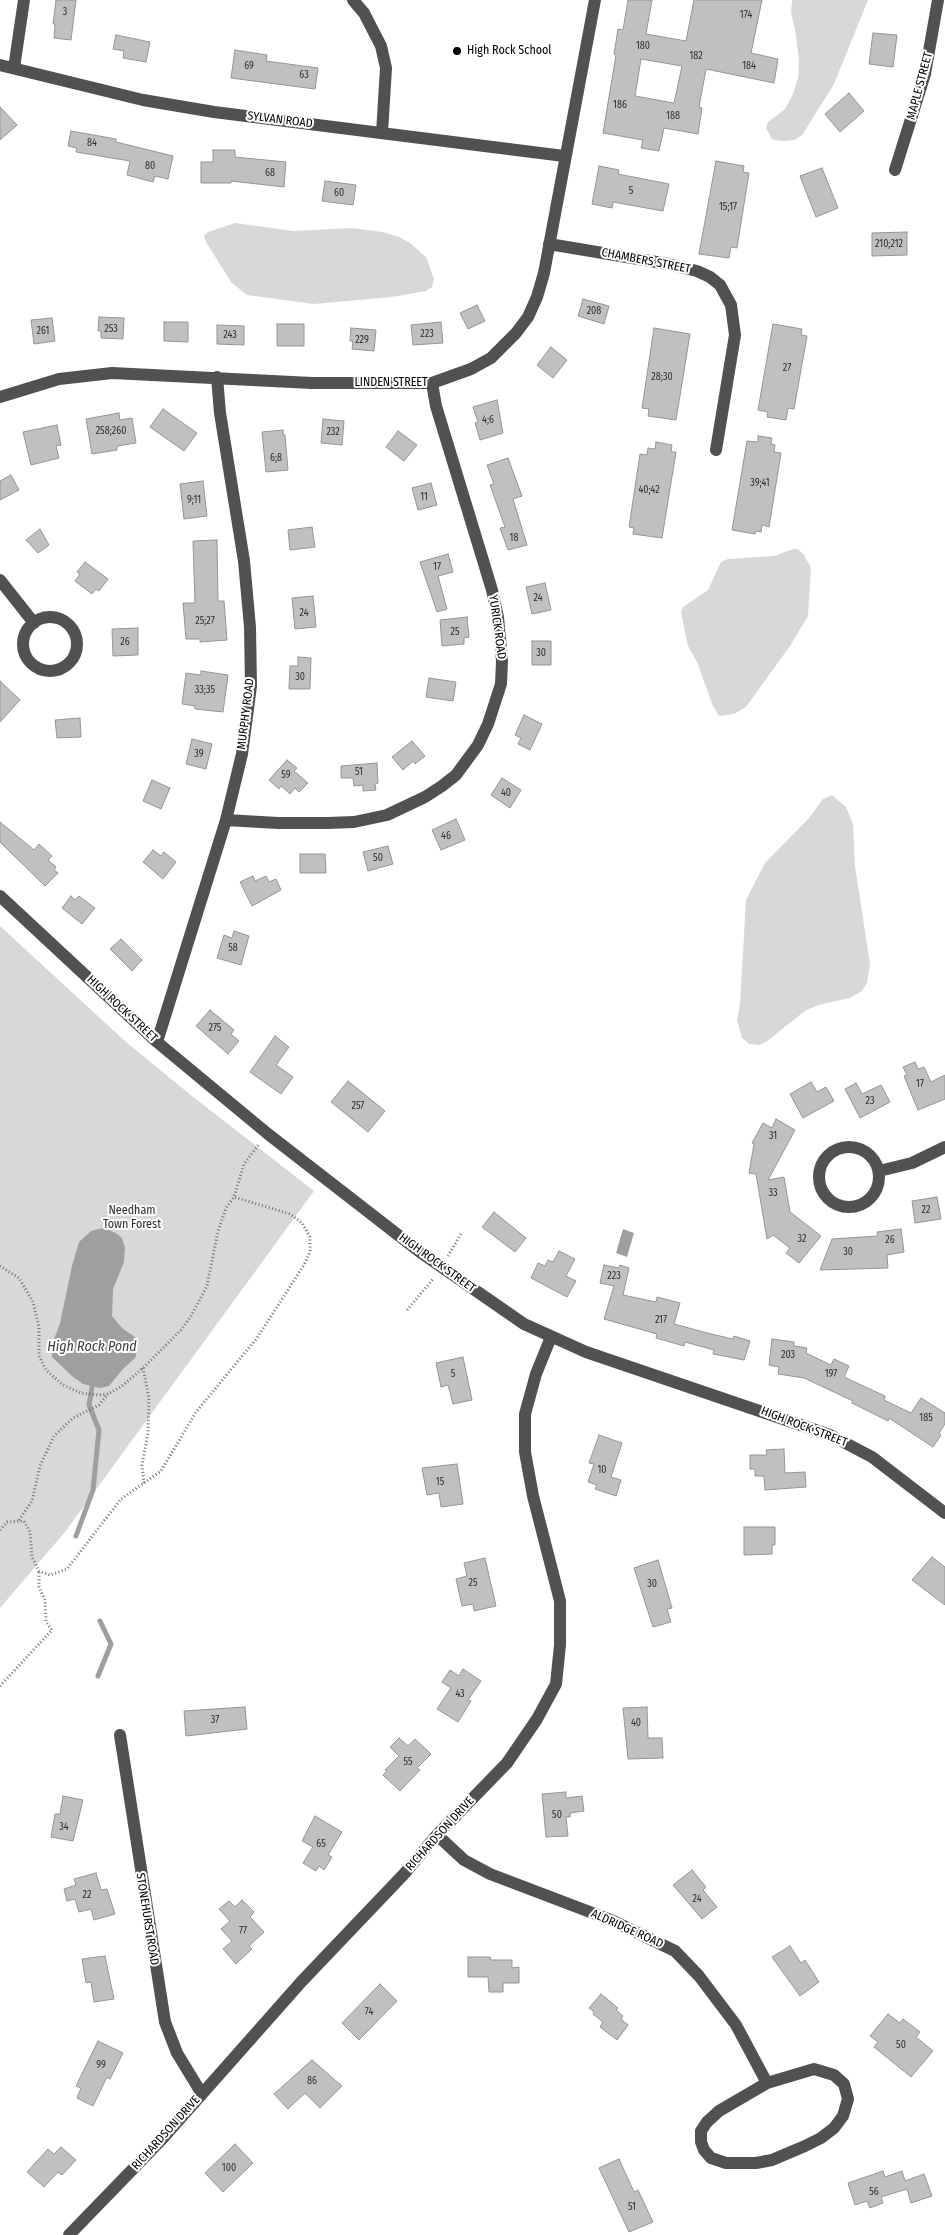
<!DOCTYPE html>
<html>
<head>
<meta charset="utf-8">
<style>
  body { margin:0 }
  canvas { display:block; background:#fff }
</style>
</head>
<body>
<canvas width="945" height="2235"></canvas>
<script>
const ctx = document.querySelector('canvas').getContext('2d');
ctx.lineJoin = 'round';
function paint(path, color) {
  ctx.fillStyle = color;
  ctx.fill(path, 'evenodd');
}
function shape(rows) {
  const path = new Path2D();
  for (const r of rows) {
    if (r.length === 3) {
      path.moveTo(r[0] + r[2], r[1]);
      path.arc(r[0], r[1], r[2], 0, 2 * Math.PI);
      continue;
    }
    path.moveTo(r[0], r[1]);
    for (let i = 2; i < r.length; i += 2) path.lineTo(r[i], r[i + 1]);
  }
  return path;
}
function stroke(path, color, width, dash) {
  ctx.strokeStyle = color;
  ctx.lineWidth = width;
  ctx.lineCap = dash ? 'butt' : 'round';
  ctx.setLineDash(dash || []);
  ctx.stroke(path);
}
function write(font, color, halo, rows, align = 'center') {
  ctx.font = font + ' "Fira Sans Condensed",sans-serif';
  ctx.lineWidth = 4;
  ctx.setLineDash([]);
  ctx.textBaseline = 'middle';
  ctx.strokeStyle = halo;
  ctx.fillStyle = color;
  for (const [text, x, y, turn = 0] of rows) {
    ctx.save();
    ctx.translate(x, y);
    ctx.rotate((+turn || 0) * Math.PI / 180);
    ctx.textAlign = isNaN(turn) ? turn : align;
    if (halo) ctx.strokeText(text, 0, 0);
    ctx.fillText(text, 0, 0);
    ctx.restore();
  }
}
paint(shape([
  [792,0,868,0,834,84,809,124,803,134,795,140,781,141,772,139,766,128,768,122,785,109,793,94,798,78,799,61,796,35,791,12],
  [235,223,293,231,352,228,383,232,399,237,410,243,426,257,434,279,432,287,426,291,392,297,314,304,247,295,231,282,206,242,204,236,208,232],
  [793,549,798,549,804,555,811,568,808,616,790,646,746,707,734,714,719,716,713,706,697,662,688,646,681,613,683,607,708,590,721,562,728,559,774,556],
  [832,795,846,807,853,824,855,866,870,964,867,983,862,991,850,998,822,1004,806,1010,766,1042,759,1045,749,1044,742,1038,737,1020,740,1004,746,900,765,863,809,818,823,799],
  [0,926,126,1042,192,1096,314,1191,65,1532,0,1608]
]), '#d8d8d8');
paint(shape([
  [103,1228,116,1233,122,1238,125,1248,124,1262,113,1289,112,1316,122,1328,135,1337,136,1348,136,1357,123,1369,109,1386,100,1388,83,1384,72,1376,52,1357,52,1345,60,1323,72,1266,79,1242,91,1231],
  [623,1229,634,1233,627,1257,616,1253]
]), '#9f9f9f');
stroke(shape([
  [76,1536,93,1490,99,1430,89,1405,92,1387],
  [98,1676,111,1644,100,1621]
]), '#9f9f9f', 5);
const building = shape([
  [56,0,76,0,71,40,54,38,55,24,53,24,56,0],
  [628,0,652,0,646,34,686,41,694,0,762,0,751,53,778,59,774,83,706,69,699,107,702,108,698,134,664,128,659,151,641,148,643,140,603,133,616,55,614,54,618,29,623,30,628,0],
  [641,59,682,66,674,103,635,96,641,59],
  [873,33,897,35,893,67,869,64,873,33],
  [116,35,150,42,146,62,123,58,124,51,113,49,116,35],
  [235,50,267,55,266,61,318,68,315,89,231,78,235,50],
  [849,93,864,111,840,132,825,114,849,93],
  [0,107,17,125,0,140,0,107],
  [71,131,116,139,116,142,173,156,168,179,155,176,153,182,127,175,130,161,76,152,77,148,68,146,71,131],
  [213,150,235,150,235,157,286,162,284,187,231,181,231,183,201,183,201,162,213,162,213,150],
  [716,161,744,166,743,172,749,173,737,248,731,247,729,258,699,254,716,161],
  [599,166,619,170,618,174,669,184,663,211,613,202,612,208,592,204,599,166],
  [822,168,838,208,816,217,800,176,822,168],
  [325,181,356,185,353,205,322,201,325,181],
  [907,232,907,255,872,256,872,233,907,232],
  [583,299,609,306,604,324,578,316,583,299],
  [477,305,485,321,468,329,460,313,477,305],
  [99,317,124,318,123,339,101,338,101,331,98,331,99,317],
  [52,318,55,341,34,344,31,320,52,318],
  [164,322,188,322,188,342,164,341,164,322],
  [441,322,443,343,413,345,411,325,441,322],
  [277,324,304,324,304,346,277,346,277,324],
  [773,324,802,329,801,335,807,336,794,409,788,408,786,420,767,417,768,412,758,410,773,324],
  [217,325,244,326,244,345,217,344,217,325],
  [351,328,376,330,374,351,352,349,353,341,350,341,351,328],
  [654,328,690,334,676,420,648,416,649,409,642,408,654,328],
  [551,347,567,360,553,378,537,365,551,347],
  [497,400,503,433,480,440,475,423,478,422,473,407,497,400],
  [163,409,197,433,184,451,150,427,163,409],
  [119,413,120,420,132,418,136,443,117,446,117,450,92,454,86,419,119,413],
  [323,419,344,421,342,445,321,443,323,419],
  [57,425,61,445,56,446,59,458,31,465,23,432,57,425],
  [283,430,283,435,285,435,288,470,266,472,262,432,283,430],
  [398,431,417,445,404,461,386,447,398,431],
  [758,436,772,438,771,444,775,445,774,452,781,453,769,527,762,525,761,532,756,531,755,534,732,530,747,441,758,442,758,436],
  [656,442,672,445,671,452,676,452,662,538,633,534,634,528,629,527,640,454,647,455,648,448,655,449,656,442],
  [508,458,522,496,513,499,527,545,508,550,500,528,505,527,490,485,494,484,487,465,508,458],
  [11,475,19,490,0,500,0,481,11,475],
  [203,481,207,516,184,519,180,484,203,481],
  [431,483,437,505,418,510,412,488,431,483],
  [312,527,315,547,290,550,288,530,312,527],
  [40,529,49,545,38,553,26,540,40,529],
  [217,540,218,601,224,601,227,640,200,642,200,639,186,639,183,603,195,603,193,541,217,540],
  [448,554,453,572,438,576,447,609,437,612,420,562,448,554],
  [85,562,108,579,99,591,96,589,92,594,75,581,80,574,77,572,85,562],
  [545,583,551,610,532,614,526,587,545,583],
  [313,596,316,627,295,629,292,598,313,596],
  [467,617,469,637,464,638,464,644,442,646,440,620,467,617],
  [138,628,138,655,113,656,112,629,138,628],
  [532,641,551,641,551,665,532,665,532,641],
  [298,657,311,658,310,689,289,689,290,666,298,666,298,657],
  [201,671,228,675,223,712,195,709,195,706,182,704,186,673,201,675,201,671],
  [429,678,456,682,453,701,426,697,429,678],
  [0,681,20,700,0,722,0,681],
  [524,715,542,724,530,750,518,744,521,738,515,735,524,715],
  [80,718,81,737,57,738,55,720,80,718],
  [192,739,212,744,206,769,186,764,192,739],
  [412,741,425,756,415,764,413,761,403,770,392,757,412,741],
  [287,760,297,768,294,771,308,783,299,792,295,788,290,794,281,786,279,789,269,780,287,760],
  [377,763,378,783,375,784,376,790,363,791,363,785,354,786,353,778,341,778,341,766,377,763],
  [502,778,521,790,510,808,491,795,502,778],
  [152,780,170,788,161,809,143,801,152,780],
  [456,819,465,840,441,850,432,830,456,819],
  [0,822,34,850,39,844,52,856,48,860,56,867,54,870,58,873,45,886,0,842,0,822],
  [388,846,393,864,368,871,363,852,388,846],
  [153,850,161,856,164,852,176,862,163,879,143,862,153,850],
  [300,854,325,854,326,873,300,873,300,854],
  [253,876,255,881,266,876,269,882,276,879,281,890,252,906,240,882,253,876],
  [71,896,75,900,79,896,95,908,82,924,62,908,71,896],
  [234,931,249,936,241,965,217,958,224,935,232,938,234,931],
  [121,939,142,960,132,971,110,949,121,939],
  [210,1010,234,1030,231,1034,239,1041,228,1054,196,1026,210,1010],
  [275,1036,289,1047,276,1065,293,1077,281,1094,250,1072,275,1036],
  [915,1062,918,1069,924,1067,931,1082,945,1075,945,1099,918,1110,904,1076,907,1075,903,1067,915,1062],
  [348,1081,385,1111,368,1132,331,1102,348,1081],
  [811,1082,817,1092,826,1087,834,1101,803,1118,790,1094,811,1082],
  [856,1083,862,1094,881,1085,890,1102,860,1118,845,1089,856,1083],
  [776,1119,795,1130,768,1180,784,1177,790,1212,821,1236,799,1263,786,1253,790,1248,773,1235,767,1239,756,1174,749,1173,754,1144,752,1143,763,1123,772,1128,776,1119],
  [937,1197,941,1219,915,1223,912,1201,937,1197],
  [494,1212,526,1238,515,1252,482,1227,494,1212],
  [901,1229,904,1252,887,1255,888,1268,820,1270,832,1239,878,1236,877,1232,901,1229],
  [559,1251,575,1259,566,1276,576,1281,567,1297,531,1278,538,1263,545,1266,548,1260,553,1262,559,1251],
  [604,1265,619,1268,620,1265,629,1268,623,1295,656,1302,657,1297,680,1303,674,1324,711,1334,733,1339,734,1336,750,1341,744,1360,713,1354,714,1350,685,1342,684,1346,656,1338,657,1334,604,1319,614,1286,600,1283,604,1265],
  [772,1339,794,1342,794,1346,807,1348,806,1353,831,1365,834,1359,849,1366,844,1377,885,1396,884,1400,911,1413,921,1398,945,1413,945,1424,939,1433,941,1435,933,1447,889,1418,888,1421,852,1403,853,1401,804,1378,778,1374,779,1367,769,1365,772,1339],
  [463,1357,472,1400,453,1404,448,1385,441,1387,436,1363,463,1357],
  [599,1435,622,1443,611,1477,621,1480,616,1496,595,1489,597,1485,588,1482,594,1464,589,1463,599,1435],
  [784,1449,785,1473,805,1472,806,1487,765,1490,764,1476,755,1476,755,1469,750,1469,750,1455,767,1455,766,1450,784,1449],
  [457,1464,463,1504,441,1507,439,1493,427,1495,422,1468,457,1464],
  [744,1527,775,1527,775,1545,772,1545,772,1554,744,1555,744,1527],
  [932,1557,945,1567,945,1605,912,1580,932,1557],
  [485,1558,496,1606,474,1611,473,1604,462,1606,456,1579,467,1576,464,1563,485,1558],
  [658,1560,672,1608,667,1609,671,1622,653,1627,634,1568,658,1560],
  [463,1669,481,1681,468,1700,471,1701,458,1722,437,1709,451,1688,442,1682,450,1670,459,1676,463,1669],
  [245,1707,247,1729,186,1736,184,1711,245,1707],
  [647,1707,648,1738,662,1738,663,1758,628,1759,623,1708,647,1707],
  [399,1738,408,1746,415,1739,431,1754,417,1768,420,1770,400,1791,383,1775,387,1771,385,1770,399,1756,390,1747,399,1738],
  [566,1792,566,1798,582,1796,584,1811,570,1813,570,1817,566,1817,568,1836,546,1837,542,1794,566,1792],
  [63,1796,83,1800,73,1841,51,1837,55,1814,60,1814,63,1796],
  [315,1816,342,1832,328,1855,332,1857,324,1870,319,1866,316,1871,303,1863,313,1847,302,1841,315,1816],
  [692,1870,706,1887,703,1890,717,1907,702,1919,673,1885,692,1870],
  [96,1873,101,1890,107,1889,115,1914,94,1920,91,1909,79,1912,75,1899,67,1901,64,1889,76,1885,74,1879,96,1873],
  [242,1900,254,1912,250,1917,264,1932,249,1946,252,1949,236,1964,223,1949,232,1941,221,1929,230,1921,219,1909,229,1901,235,1907,242,1900],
  [790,1946,801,1963,805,1960,819,1982,800,1996,772,1957,790,1946],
  [105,1956,114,1999,94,2002,91,1982,86,1983,82,1959,105,1956],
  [468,1957,490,1957,491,1960,512,1960,512,1968,519,1967,519,1983,503,1983,503,1992,489,1992,488,1977,468,1977,468,1957],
  [380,1984,397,2001,359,2040,342,2023,380,1984],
  [601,1994,618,2008,616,2010,623,2016,621,2019,628,2025,617,2040,600,2027,603,2022,593,2014,594,2012,589,2008,601,1994],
  [888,2014,900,2023,903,2019,920,2032,916,2037,933,2051,911,2077,874,2047,878,2042,870,2036,888,2014],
  [98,2041,123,2053,110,2079,107,2077,93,2106,77,2098,81,2088,76,2086,98,2041],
  [312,2060,342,2086,320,2108,305,2093,288,2109,274,2094,312,2060],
  [235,2144,253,2163,223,2192,205,2173,235,2144],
  [61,2147,76,2160,62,2175,58,2172,44,2187,27,2172,48,2149,54,2154,61,2147],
  [619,2159,634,2192,638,2190,653,2222,629,2232,599,2168,619,2159],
  [883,2171,885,2177,902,2171,905,2181,924,2174,932,2196,911,2203,907,2189,881,2197,883,2203,870,2208,867,2201,855,2205,848,2183,883,2171]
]);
paint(building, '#c0c0c0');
stroke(building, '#959595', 1);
stroke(shape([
  [448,1256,462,1232],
  [0,1266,19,1278,33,1302,39,1327,39,1356,46,1370,63,1385,81,1393,98,1395,108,1394,122,1386,143,1368,181,1330,191,1316,207,1286,218,1231,226,1208,234,1197,244,1164,259,1144],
  [407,1310,434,1278],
  [143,1368,149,1398,148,1433,142,1465,144,1484],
  [19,1520,32,1501,40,1466,54,1436,73,1418,99,1405,108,1394],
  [0,1530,7,1522,24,1521,30,1532,32,1557,39,1571,50,1575,67,1569,121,1499,161,1471,196,1412,257,1338,304,1265,310,1252,310,1237,302,1223,290,1214,234,1197],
  [0,1686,52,1630,46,1622,45,1600,39,1587,39,1571]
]), '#737373', 3, [1, 2.5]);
stroke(shape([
  [353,0,364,13,381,46,386,68,382,133],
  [0,65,143,100,214,112,564,156],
  [14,68,24,0],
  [895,170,925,74,938,0],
  [549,244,668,264,697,271,710,277,720,285,731,305,735,335,716,450],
  [0,397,59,379,112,373,312,383,432,383,471,369,491,358,516,333,528,317,537,297,544,273,595,0],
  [0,580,34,623],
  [50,644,27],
  [226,820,278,823,328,823,354,822,387,815,425,797,442,786,456,775,478,745,488,724,501,684,502,661,498,617,492,590,436,406,432,383],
  [0,896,157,1042,268,1134,420,1252,524,1324,586,1352,830,1435,872,1457,945,1513],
  [157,1042,226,820,242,754,251,686,250,627,244,561,220,413,217,377],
  [849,1177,30],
  [879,1171,912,1163,945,1147],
  [120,1735,165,2022,177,2053,202,2094],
  [437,1835,464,1860,490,1874,611,1920,675,1951,699,1976,736,2025,767,2083,719,2111,707,2122,701,2131,701,2142,704,2150,711,2158,726,2163,756,2163,772,2160,805,2146,821,2138,834,2128,843,2116,848,2099,844,2084,834,2075,814,2069,767,2083],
  [69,2235,163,2138,302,1981,404,1874,437,1835,507,1763,537,1719,556,1684,560,1645,560,1601,533,1496,525,1452,525,1414,536,1374,551,1337]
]), '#515151', 12);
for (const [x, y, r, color] of [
  [457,51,5,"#000"]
]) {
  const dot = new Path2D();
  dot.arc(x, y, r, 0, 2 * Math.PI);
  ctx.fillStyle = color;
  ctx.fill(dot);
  stroke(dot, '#fff', 2);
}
write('10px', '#303030', null, [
  ["3",65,12],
  ["174",746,15],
  ["180",643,46],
  ["182",696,56],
  ["69",249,66],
  ["184",749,66],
  ["63",304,75],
  ["186",620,105],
  ["188",673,116],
  ["84",92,143],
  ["80",150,166],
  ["68",270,173],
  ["5",631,191],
  ["60",339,193],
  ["15;17",728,207],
  ["210;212",889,244],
  ["208",594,311],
  ["253",111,329],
  ["261",43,331],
  ["223",427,334],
  ["243",230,335],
  ["229",362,340],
  ["27",787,368],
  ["28;30",662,377],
  ["4;6",488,420],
  ["258;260",111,431],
  ["232",333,432],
  ["6;8",276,458],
  ["39;41",760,483],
  ["40;42",649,490],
  ["11",424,497],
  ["9;11",194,500],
  ["18",514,538],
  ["17",437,567],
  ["24",538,598],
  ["24",304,613],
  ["25;27",205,621],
  ["25",455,632],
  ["26",125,642],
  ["30",541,653],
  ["30",300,677],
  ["33;35",205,690],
  ["39",199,754],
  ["51",359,772],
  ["59",286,775],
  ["40",506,793],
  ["46",446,836],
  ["50",378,858],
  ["58",233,948],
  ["275",215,1028],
  ["17",920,1084],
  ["23",870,1101],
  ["257",358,1106],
  ["31",773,1136],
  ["33",773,1193],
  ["22",926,1210],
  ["32",802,1239],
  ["26",890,1240],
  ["30",848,1252],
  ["223",614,1276],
  ["217",661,1320],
  ["203",788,1355],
  ["5",453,1374],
  ["197",831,1374],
  ["185",926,1418],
  ["10",602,1470],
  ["15",440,1482],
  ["25",473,1583],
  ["30",652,1584],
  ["43",460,1694],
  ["37",215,1720],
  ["40",636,1723],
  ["55",408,1762],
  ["50",557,1815],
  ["34",64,1827],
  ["65",321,1844],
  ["22",87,1895],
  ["24",697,1899],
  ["77",243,1931],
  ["74",369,2012],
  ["50",901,2045],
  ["99",101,2065],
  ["86",312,2081],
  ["100",229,2168],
  ["56",874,2192],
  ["51",632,2207]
]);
write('12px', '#000', '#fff', [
  ["High Rock School",467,51]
], 'left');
write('12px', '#000', '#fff', [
  ["MAPLE STREET",920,86,-75],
  ["SYLVAN ROAD",280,120,7],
  ["CHAMBERS STREET",646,261,11],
  ["LINDEN STREET",391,383],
  ["YURICK ROAD",497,627,82],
  ["MURPHY ROAD",246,714,-83],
  ["HIGH ROCK STREET",122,1009,43],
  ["HIGH ROCK STREET",437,1263,36],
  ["HIGH ROCK STREET",804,1427,21],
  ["RICHARDSON DRIVE",440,1834,-48],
  ["STONEHURST ROAD",147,1919,81],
  ["ALDRIDGE ROAD",627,1929,24],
  ["RICHARDSON DRIVE",166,2133,-48]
]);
write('12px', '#2f2f2f', '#fff', [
  ["Needham",132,1211],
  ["Town Forest",132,1225]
]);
write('italic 14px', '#404040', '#fff', [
  ["High Rock Pond",92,1347]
]);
</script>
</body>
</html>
